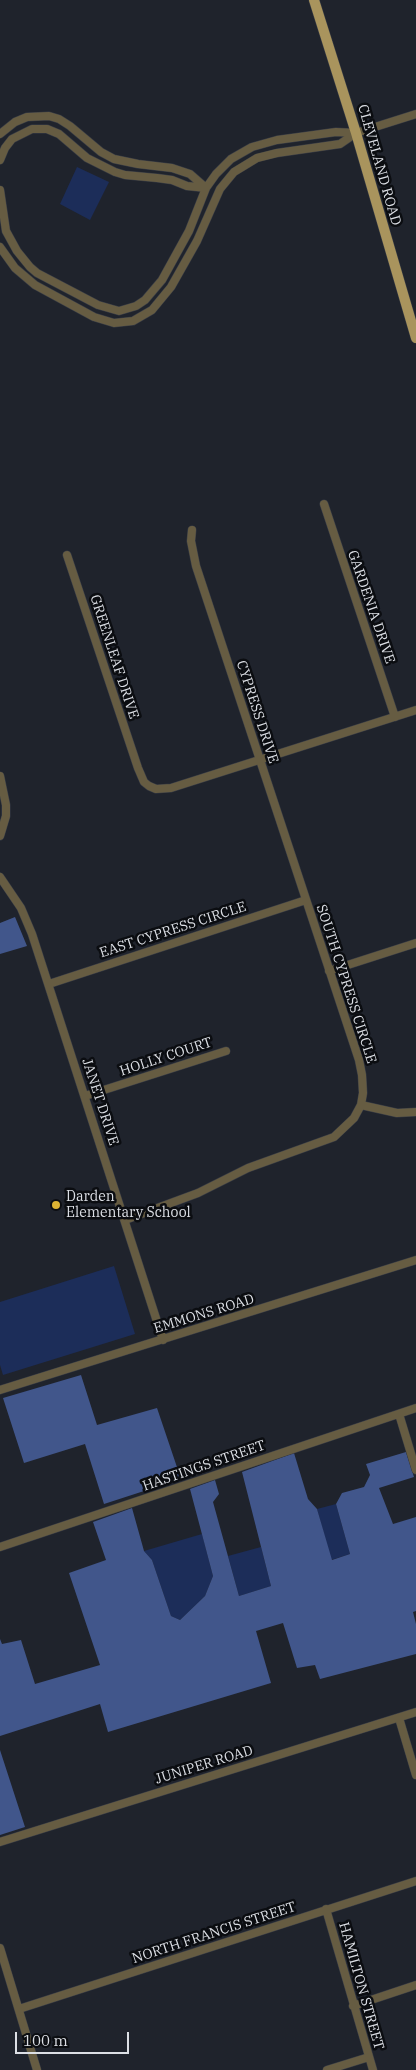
<!DOCTYPE html>
<html>
<head>
<meta charset="utf-8">
<style>
  body { margin:0 }
  #map { position:relative; width:416px; height:2070px; overflow:hidden; background:#1f232c; font-family:"IBM Plex Serif",serif }
  canvas { display:block }
  .scale { position:absolute; left:15px; top:2032px; width:114px; height:22px; box-sizing:border-box; border:2px solid #dcdfe5; border-top:0; padding-left:6px; font-size:15px; line-height:18px; white-space:nowrap; color:#dcdfe5; -webkit-text-stroke:4px #0b0d11; paint-order:stroke }
</style>
</head>
<body>
<div id="map">
<canvas width="416" height="2070"></canvas>
<div class="scale">100 m</div>
</div>
<script>
const ctx = document.querySelector('canvas').getContext('2d');
ctx.lineJoin = 'round';
function paint(path, color) {
  ctx.fillStyle = color;
  ctx.fill(path, 'evenodd');
}
function shape(rows) {
  const path = new Path2D();
  for (const r of rows) {
    path.moveTo(r[0], r[1]);
    for (let i = 2; i < r.length; i += 2) path.lineTo(r[i], r[i + 1]);
  }
  return path;
}
function stroke(path, color, width, dash) {
  ctx.strokeStyle = color;
  ctx.lineWidth = width;
  ctx.lineCap = dash ? 'butt' : 'round';
  ctx.setLineDash(dash || []);
  ctx.stroke(path);
}
function write(font, color, halo, rows, align = 'center') {
  ctx.font = font + ' "IBM Plex Serif",serif';
  ctx.lineWidth = 5;
  ctx.setLineDash([]);
  ctx.textBaseline = 'middle';
  ctx.strokeStyle = halo;
  ctx.fillStyle = color;
  for (const [text, x, y, turn = 0] of rows) {
    ctx.save();
    ctx.translate(x, y);
    ctx.rotate((+turn || 0) * Math.PI / 180);
    ctx.textAlign = isNaN(turn) ? turn : align;
    if (halo) ctx.strokeText(text, 0, 0);
    ctx.fillText(text, 0, 0);
    ctx.restore();
  }
}
paint(shape([
  [77,167,109,182,90,220,60,204],
  [114,1266,135,1334,3,1375,0,1365,0,1302],
  [336,1504,350,1554,331,1560,317,1509],
  [202,1534,213,1576,205,1596,180,1620,171,1616,152,1560,144,1551],
  [261,1547,271,1586,239,1596,228,1556]
]), '#1c2d59');
paint(shape([
  [15,917,27,946,0,954,0,923],
  [81,1375,97,1425,157,1408,181,1479,104,1504,85,1444,24,1463,3,1398],
  [406,1452,414,1477,379,1488,393,1524,416,1517,416,1611,413,1612,416,1624,416,1654,320,1679,315,1665,297,1668,283,1623,256,1631,271,1683,108,1732,100,1704,0,1736,0,1639,2,1644,21,1640,35,1684,100,1665,69,1573,106,1560,93,1522,132,1508,144,1551,152,1560,171,1616,180,1620,205,1596,213,1576,190,1489,215,1480,219,1494,213,1502,239,1596,271,1586,242,1472,294,1453,308,1499,317,1509,332,1560,350,1554,336,1504,342,1493,364,1487,370,1475,366,1464],
  [0,1750,25,1827,0,1835]
]), '#41568b');
const minor = shape([
  [0,134,15,122,27,117,49,116,59,119,70,126,101,152,114,159,138,164,172,168,190,174,206,188],
  [0,160,5,148,12,139,32,129,47,129,59,134,87,158,115,172,125,175,157,178,172,180,187,186,206,188],
  [0,190,6,231,17,251,30,267,37,273,98,305,119,311,136,306,145,300,162,280,189,231,206,188,216,174,231,159,252,147,277,140,336,132,356,133],
  [0,247,15,268,35,285,94,317,114,323,133,321,152,310,171,287,197,241,220,189,234,172,257,158,277,153,340,144,356,133,416,114],
  [324,504,395,717],
  [67,555,138,768,144,782,149,786,156,789,171,788,416,710],
  [0,776,6,805,6,816,0,836],
  [0,877,21,908,32,934,163,1340],
  [329,971,416,943],
  [49,984,306,900],
  [85,1096,226,1051],
  [361,1105,397,1113,416,1112],
  [125,1220,198,1193,248,1168,334,1137,354,1118,361,1105,363,1093,362,1075,359,1060,196,566,191,541,192,530],
  [0,1390,416,1260],
  [399,1414,416,1470],
  [0,1547,416,1408],
  [399,1718,416,1775],
  [0,1842,416,1712],
  [326,1909,373,2070],
  [0,1948,37,2070],
  [353,2006,416,1985],
  [19,2009,416,1881],
  [327,2070,369,2057]
]);
const major = shape([
  [314,0,356,133,416,338]
]);
stroke(minor, '#393d46', 9);
stroke(major, '#393d46', 11);
stroke(minor, '#665c42', 8);
stroke(major, '#a9945d', 10);
for (const [x, y, r, color] of [
  [56,1205,5,"#dcb233"]
]) {
  const dot = new Path2D();
  dot.arc(x, y, r, 0, 2 * Math.PI);
  ctx.fillStyle = color;
  ctx.fill(dot);
  stroke(dot, '#0b0d11', 2);
}
write('14px', '#dcdfe5', '#0b0d11', [
  ["CLEVELAND ROAD",379,165,74],
  ["GARDENIA DRIVE",371,607,71],
  ["GREENLEAF DRIVE",114,657,72],
  ["CYPRESS DRIVE",257,712,72],
  ["EAST CYPRESS CIRCLE",173,930,-18],
  ["SOUTH CYPRESS CIRCLE",346,984,72],
  ["HOLLY COURT",166,1057,-18],
  ["JANET DRIVE",100,1102,72],
  ["EMMONS ROAD",204,1314,-17],
  ["HASTINGS STREET",204,1466,-19],
  ["JUNIPER ROAD",204,1765,-17],
  ["NORTH FRANCIS STREET",214,1933,-18],
  ["HAMILTON STREET",361,1986,74]
]);
write('14px', '#dcdfe5', '#0b0d11', [
  ["Darden",66,1197],
  ["Elementary School",66,1213]
], 'left');
</script>
</body>
</html>
